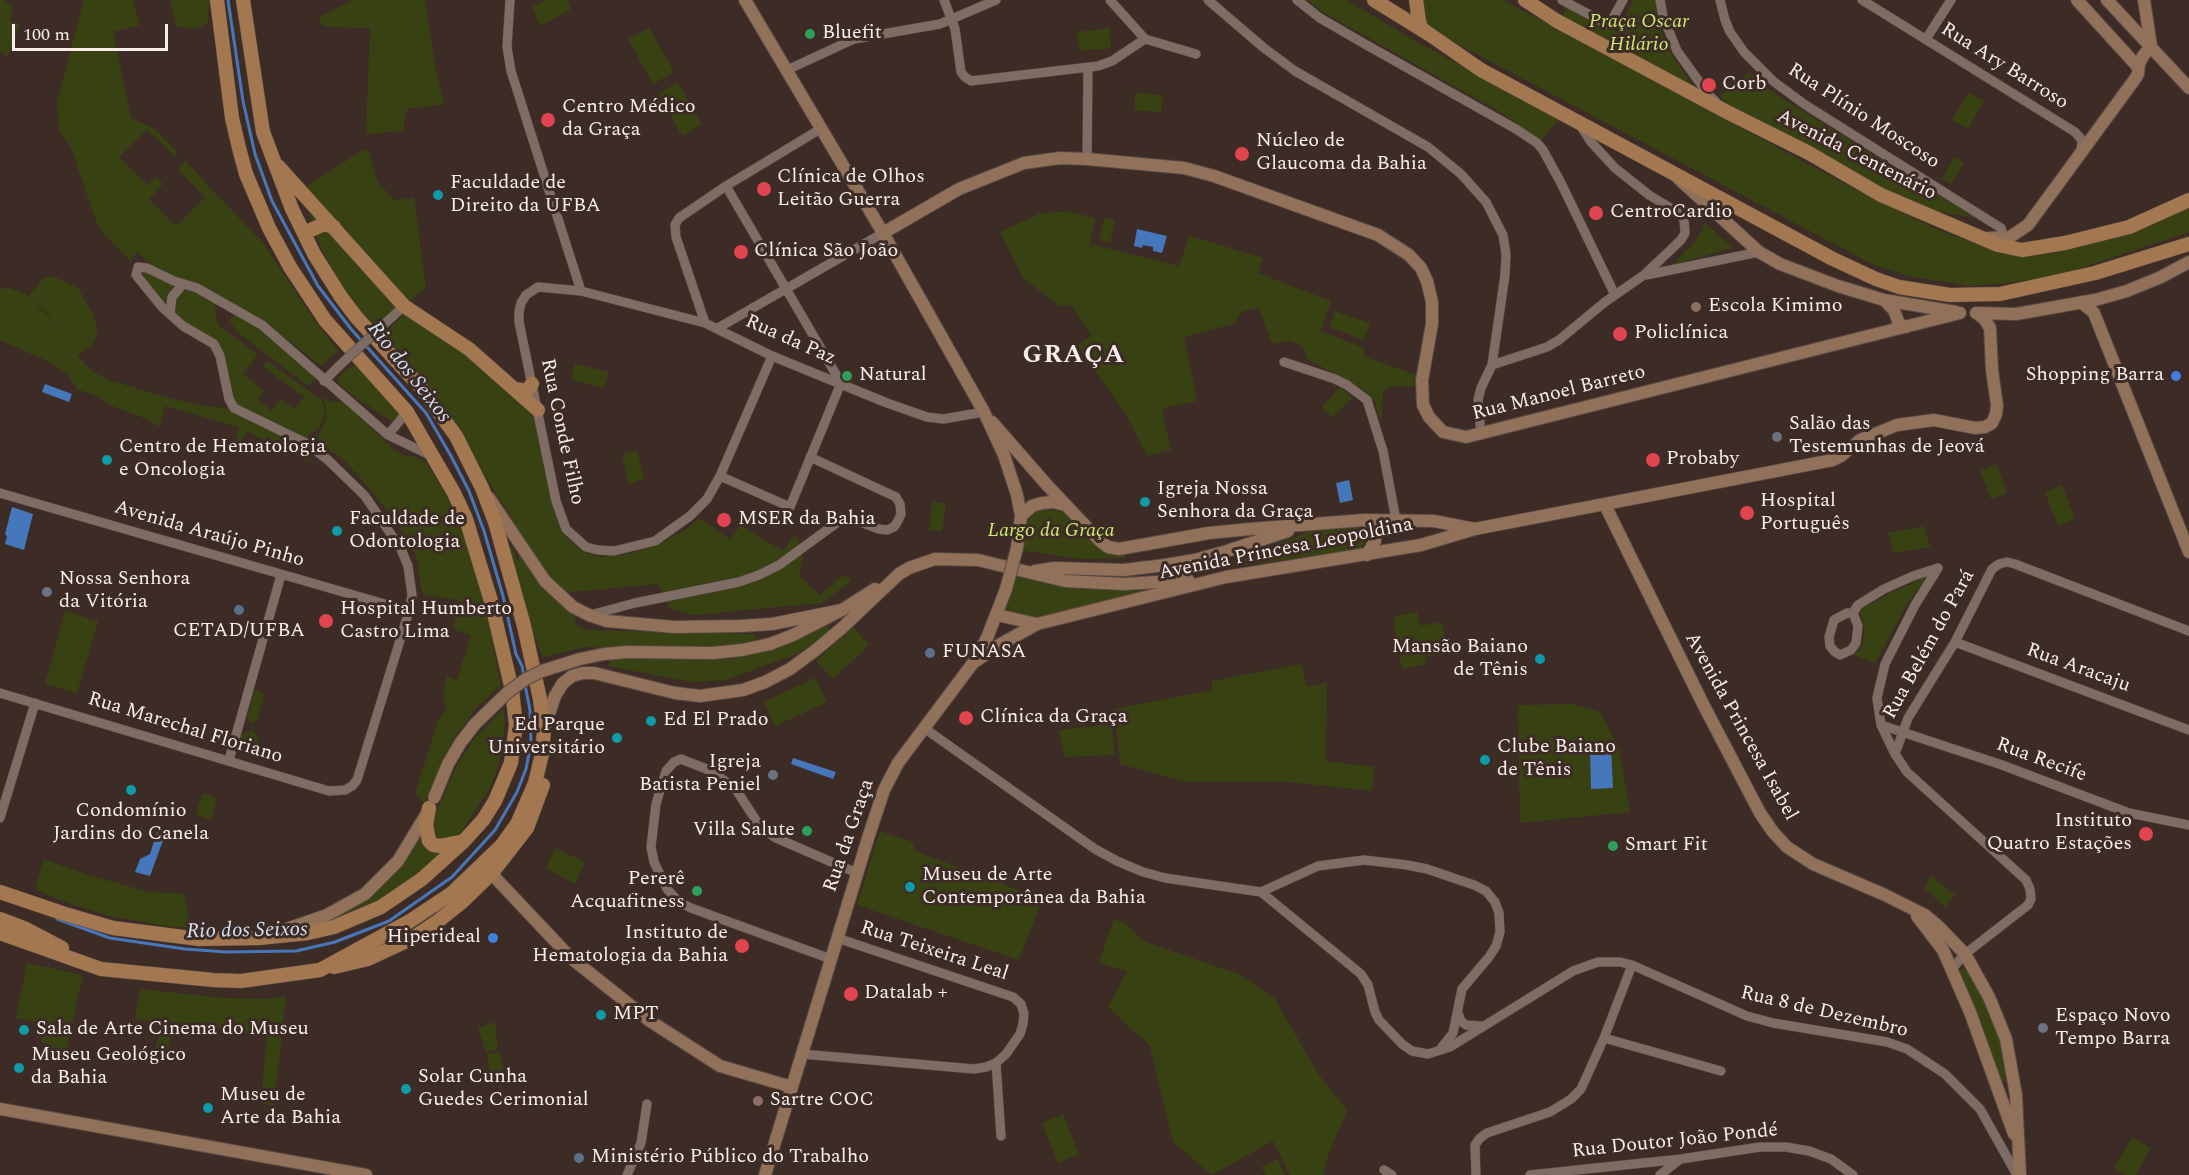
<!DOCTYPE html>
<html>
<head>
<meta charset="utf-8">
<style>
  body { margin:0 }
  #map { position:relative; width:2189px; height:1175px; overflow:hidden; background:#3d2c26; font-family:Spectral,serif }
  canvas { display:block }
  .scale { position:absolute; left:12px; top:24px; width:156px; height:27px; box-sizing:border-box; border:3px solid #f8ede9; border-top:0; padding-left:8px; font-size:18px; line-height:21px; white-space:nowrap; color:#f8ede9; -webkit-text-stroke:4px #3d2c26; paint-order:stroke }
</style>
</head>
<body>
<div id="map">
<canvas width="2189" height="1175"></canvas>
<div class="scale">100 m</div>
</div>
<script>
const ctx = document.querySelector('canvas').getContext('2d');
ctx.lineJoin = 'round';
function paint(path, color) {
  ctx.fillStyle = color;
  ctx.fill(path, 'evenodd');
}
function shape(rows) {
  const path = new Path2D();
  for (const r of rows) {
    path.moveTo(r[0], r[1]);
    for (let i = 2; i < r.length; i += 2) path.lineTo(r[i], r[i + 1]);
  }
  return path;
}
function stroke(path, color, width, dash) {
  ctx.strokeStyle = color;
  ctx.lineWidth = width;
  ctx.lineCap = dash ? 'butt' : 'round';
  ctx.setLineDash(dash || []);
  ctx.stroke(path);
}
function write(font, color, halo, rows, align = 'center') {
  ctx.font = font + ' Spectral,serif';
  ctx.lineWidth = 6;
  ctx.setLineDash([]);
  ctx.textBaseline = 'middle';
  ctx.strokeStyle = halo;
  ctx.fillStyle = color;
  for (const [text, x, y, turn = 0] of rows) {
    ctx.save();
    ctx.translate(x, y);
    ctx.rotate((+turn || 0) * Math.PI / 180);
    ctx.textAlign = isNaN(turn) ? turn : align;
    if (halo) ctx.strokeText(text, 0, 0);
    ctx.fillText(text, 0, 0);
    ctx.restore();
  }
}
paint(shape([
  [0,0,4,0,13,7,10,18,10,23,19,23,19,29,15,30,17,33,7,57,0,51],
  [84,0,133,0,140,25,113,32,131,118,155,129,178,153,175,157,147,129,119,157,147,185,156,177,163,184,149,199,176,226,205,197,178,169,185,161,257,237,260,238,310,314,338,351,321,366,265,322,159,271,137,252,130,261,103,233,96,221,71,147,59,132,57,101],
  [170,0,209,0,208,22,200,27,187,29,176,26],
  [353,0,425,0,435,66,444,104,408,109,405,113,404,129,401,131,366,134,370,28,328,27,320,24,319,19,322,16],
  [546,0,567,0,571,9,540,26,532,7],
  [1307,0,1346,0,1412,39,1559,119,1541,140,1505,115,1321,11],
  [1419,0,1503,0,1866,195,1936,229,1988,248,2020,257,2061,252,2150,226,2189,208,2189,232,2057,276,2006,283,1970,286,1909,276,1876,266,1435,32,1422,16],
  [1633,0,1656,0,1660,30,1673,57,1696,90,1561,19,1566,7,1617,32],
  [649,28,674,72,653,84,628,39],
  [1110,28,1111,48,1079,51,1077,32],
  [1749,72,1766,88,1976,218,1923,209,1730,109,1720,96],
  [678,82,701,124,682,136,658,94],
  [1135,92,1163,96,1161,112,1135,110],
  [1969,93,1984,101,1968,129,1952,120],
  [363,150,369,151,377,181,395,201,414,197,426,288,373,330,342,290,317,239,302,189],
  [1954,157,1964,163,1951,184,1942,179],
  [1066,211,1095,218,1090,244,1179,266,1190,236,1263,258,1258,273,1331,301,1321,331,1364,348,1363,356,1416,375,1414,387,1392,386,1383,392,1381,423,1374,400,1361,388,1307,359,1303,346,1289,340,1272,344,1259,308,1243,311,1233,324,1184,337,1197,401,1162,408,1171,450,1147,456,1128,418,1078,346,1091,335,1070,304,1060,307,1023,278,1000,232,1039,214],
  [1104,218,1115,221,1110,243,1099,240],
  [1704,222,1733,248,1672,265,1695,242,1702,230],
  [139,269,173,283,175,288,167,310,138,271],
  [52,276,78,288,93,314,96,325,97,334,94,342,90,347,77,356,94,373,112,381,162,396,198,405,233,409,305,443,304,454,314,464,246,431,240,444,236,442,239,427,165,406,160,426,154,424,140,416,114,407,95,395,77,389,66,373,45,360,0,340,0,289,6,287,21,292,28,296,48,316,70,345,47,313,29,296,42,279],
  [185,287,215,299,216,320,219,326,258,354,243,374,264,391,258,400,272,411,281,399,294,409,304,397,263,366,267,361,322,400,325,410,322,421,318,429,308,435,307,441,235,407,222,355,171,311,171,304],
  [1335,311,1370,323,1364,340,1330,327],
  [405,313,444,337,533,413,558,522,563,533,579,549,599,557,623,555,656,545,684,531,699,518,731,540,740,525,783,551,796,534,803,555,799,576,820,595,843,575,852,581,821,603,693,615,670,609,662,590,657,584,569,592,576,620,573,623,586,630,755,634,757,642,698,651,585,647,543,657,525,614,505,546,512,548,519,564,517,527,442,406,381,338],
  [238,314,262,328,319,374,308,386,236,331,229,319],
  [575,364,609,372,604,388,571,380],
  [357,365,401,414,396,421,393,422,349,393,338,383,338,378,349,367],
  [1340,387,1352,398,1332,418,1322,407],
  [323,398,333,402,343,402,350,407,394,450,406,456,413,456,425,461,444,491,451,505,475,565,485,605,501,685,477,707,454,738,424,803,416,795,416,790,438,721,446,709,443,693,447,676,457,680,471,636,453,629,458,600,424,595,421,588,417,558,407,538,387,510,361,479,343,459,324,446,317,438,325,423,327,410],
  [637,450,644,479,629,484,622,454],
  [1997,464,2007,493,1991,499,1980,471],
  [2062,485,2075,519,2058,526,2045,492],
  [932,502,946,503,942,531,929,531],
  [1042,509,1059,511,1068,516,1126,551,1126,558,1082,559,1019,550,1022,531,1032,513],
  [1355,525,1363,528,1366,536,1362,547,1356,550,1207,570,1311,531],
  [1924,526,1930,547,1893,553,1888,533],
  [1017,575,1050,585,1157,589,1037,619,1005,612],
  [1927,576,1906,606,1875,663,1853,655,1861,648,1865,632,1860,610,1890,593],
  [65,611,98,621,77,693,45,684],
  [1417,612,1420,626,1442,622,1447,653,1425,657,1426,664,1402,669,1393,617],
  [828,624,831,630,797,654,725,680,691,682,608,666,611,660,630,658,729,659,778,648],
  [853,627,869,645,833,679,816,661],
  [1301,664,1307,687,1327,682,1326,761,1374,767,1372,791,1289,782,1186,782,1120,764,1114,709,1212,690,1212,681],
  [815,678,827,702,775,726,764,702],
  [255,689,264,695,257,721,252,723,247,718],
  [1572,704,1600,712,1619,748,1630,812,1520,823,1518,705],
  [502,710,504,711,505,722,502,752,492,784,459,836,435,840,432,823,457,765,473,740],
  [1112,724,1115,755,1064,757,1059,730],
  [252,730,256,734,260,745,258,754,251,756,242,754,238,748,238,740,242,734],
  [203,793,217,798,211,820,196,814],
  [424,821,424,832,448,848,420,878,333,925,312,923,365,896],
  [880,831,912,842,915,851,1042,899,1019,960,857,905],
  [555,848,585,862,575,884,546,868],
  [44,859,88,875,149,892,184,894,191,928,165,926,109,916,62,901,35,889],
  [1930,875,1955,895,1945,907,1925,889],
  [1114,919,1125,923,1143,941,1241,975,1274,998,1319,1075,1347,1110,1327,1158,1324,1175,1290,1175,1273,1141,1212,1175,1173,1142,1150,1046,1108,1007,1127,972,1099,962],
  [27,963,83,975,66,1052,48,1049,49,1044,42,1042,45,1024,16,1018],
  [1962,968,1966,970,1980,992,1996,1024,2010,1078,2006,1082,2001,1080,1959,971],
  [140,989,224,998,264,999,286,996,274,1106,261,1103,267,1036,173,1023,167,1058,154,1057,161,1023,135,1019],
  [495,1022,498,1049,486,1052,478,1028],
  [500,1052,505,1081,492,1083,487,1054],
  [1063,1114,1079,1154,1058,1163,1042,1123],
  [2132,1137,2151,1148,2136,1175,2125,1175,2114,1168],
  [1277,1159,1285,1175,1266,1175,1261,1167]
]), '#384112');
paint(shape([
  [1137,229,1167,236,1162,253,1153,251,1153,247,1143,245,1142,248,1134,246],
  [45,384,72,394,69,402,42,392],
  [1349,480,1353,500,1340,503,1336,483],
  [12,507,33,514,24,550,5,544,7,536,5,534],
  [1611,747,1613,788,1591,789,1590,748],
  [793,758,836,772,833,779,791,764],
  [157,832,165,835,150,876,135,872,140,859,150,854]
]), '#4677bb');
stroke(shape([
  [228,0,243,101,255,154,272,201,318,286,351,329,426,413,451,456,469,491,484,531,503,596,516,654,522,666,524,676],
  [57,919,110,938,185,949,226,952,296,951,335,942,389,921,452,877,495,830,517,792,526,769,531,743,530,710,525,685]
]), '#4677bb', 3);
const street = shape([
  [510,0,507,47,511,71,581,291],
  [944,0,955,29,961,72,965,77,971,81,1098,66,1112,61,1145,39],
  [1110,0,1145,39],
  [1208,0,1264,48,1295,71,1428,147,1461,174,1486,202,1503,235,1506,254,1505,275,1492,365,1481,388,1478,400,1481,435],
  [1297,0,1320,18,1363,43,1516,129,1537,143,1543,150,1561,183,1615,295],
  [1562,0,1609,25,1623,0],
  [1660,0,1663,16,1677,51,1708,94,1716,102],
  [1720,0,1725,20,1730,32,1744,52,1773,81,1804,104,2001,228,2003,235,1998,238],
  [1862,0,2075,132,2082,140,2081,151],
  [1145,39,1196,54],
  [1926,39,1951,0],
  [787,70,854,39,940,24,996,0],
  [1087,159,1088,68],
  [1646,275,1759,252],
  [170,314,172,297,183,284],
  [705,323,676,237,675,225,679,218,726,186,822,128],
  [718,328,883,233],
  [379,329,404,306],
  [772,356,720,476,707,499,690,516,655,541,614,551,598,550,586,547,566,529,556,501,519,322,519,312,521,303,526,295,538,287,581,291,705,323,772,356,887,403,927,417,943,419,984,412],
  [1284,362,1335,379,1347,385,1367,400,1383,451,1396,520],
  [1492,365,1547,347,1559,340,1605,302,1644,275,1681,240,1685,233,1684,220,1679,213,1649,195,1615,168,1591,142,1580,125],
  [324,381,339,366],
  [388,435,407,412],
  [720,476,790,507,841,383,726,186],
  [0,493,409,611],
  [1938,568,1915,605,1885,664,1877,698,1881,725,1895,754,1907,772,2026,880,2030,889,2031,899,2028,905,1965,954,1951,970],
  [1853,613,1858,626,1856,643,1851,650,1840,655,1835,652,1830,646,1829,637,1834,620,1847,613,1853,613,1858,605,1884,589,1913,576,1938,568],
  [590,615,635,603,739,582,759,575,779,565,842,519,852,519,879,529,887,530,894,527,898,521,901,514,900,504,896,497,810,457],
  [1955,642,2189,730],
  [0,693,329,791,345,790,352,786,357,780,409,611,412,595,408,566,401,549,365,496,328,460,304,442,234,408,229,399,220,356,214,344,183,326,162,307,136,275,138,267,147,268,174,281,197,288,262,325,388,435,432,456],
  [1881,725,2002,765,2129,813,2189,825],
  [924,728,1095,849,1117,861,1143,872,1165,878,1261,892,1361,974,1368,985,1375,1012,1379,1020,1402,1044,1412,1051,1428,1054,1450,1047,1573,971,1598,962,1620,962,1632,965,1747,1016,1773,1023,1887,1042,1907,1049,1945,1074,1980,1109,2017,1175],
  [1895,754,1908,718,1955,642,1992,569,1999,564,2007,562,2015,564,2189,631],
  [229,760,281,575],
  [0,818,35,703],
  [1261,892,1318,866,1364,860,1407,865,1427,869,1474,885,1486,891,1495,902,1499,913,1500,932,1496,946,1489,957,1462,989,1453,1033,1441,1048],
  [831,959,691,908,679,902,667,889,654,862,651,847,656,804,666,771,674,762,681,759,709,770,735,788,759,825,767,832,776,838,857,873],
  [1458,1013,1461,1021,1466,1025,1481,1026],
  [1604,1038,1721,1071],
  [802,1054,974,1069,986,1067,996,1063,1006,1054,1020,1034,1023,1024,1024,1014,1021,1004,1013,997,837,938],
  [996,1063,1001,1136],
  [1384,1170,1392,1175],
  [627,1175,641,1143,647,1104],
  [1476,1175,1475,1145,1480,1138,1487,1133,1550,1112,1571,1099,1581,1089,1604,1038,1632,965],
  [1530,1175,1681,1159,1760,1147,1786,1147,1809,1151,1831,1159,1853,1175],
  [1660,1175,1679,1160]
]);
const secondary = shape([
  [745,0,883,233,984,412,1004,455,1017,495,1021,516,1017,548],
  [2077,0,2138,67],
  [2107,0,2189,88],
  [2144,0,2151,46],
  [1679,179,1759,252,1780,264,1838,286,1884,300,1956,312],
  [883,233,959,189,1024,163,1060,158,1087,159,1184,168,1214,176,1378,235,1409,255,1421,268,1427,281,1432,302,1432,324,1422,380,1423,405,1429,417,1443,432,1466,437,1960,313],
  [1988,238,2010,237,2028,225,2135,79,2138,74,2139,64,2143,56,2147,51,2153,50],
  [1884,300,1894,310,1899,324,1906,327],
  [2081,302,2094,313,2189,552],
  [1976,313,2016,314,2095,300,2127,291,2161,277,2189,262],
  [992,422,1047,485,1099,540,1108,547,1119,549,1209,533,1250,529,1364,520,1434,521,1475,529],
  [489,498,545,581,573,607,589,615,607,621,674,627,741,626,772,624,842,610],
  [1605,505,1703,704,1760,813,1773,832,1787,847,1813,864,1885,895,1925,915,1939,927,1965,954,1989,997,2006,1039,2016,1095,2020,1175],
  [1021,516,1032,506,1042,503,1053,502,1065,505],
  [1364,520,1372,526,1375,534,1375,541,1367,555],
  [1035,571,1054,568,1124,570,1165,565,1195,560,1227,551,1288,531],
  [997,615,1037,624],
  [604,654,627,652,713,653,742,650,770,644,793,635,842,610,875,589],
  [973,663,999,645,1037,624,1226,577,1421,545,1475,529,1833,460,1841,456,1860,440,1897,425,1934,420,1975,428,1985,427,1992,423,1996,414,1997,405,1992,370,1990,328,1985,320,1977,313],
  [544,729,555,696,563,683,572,676,583,673,594,673,675,693,700,696,743,690,765,682,790,669,817,649,843,627,899,574,909,568,935,559,978,560,1065,581,1124,584,1188,580],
  [486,868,571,958,650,1021,720,1066,792,1087],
  [1917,916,1943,950,1970,1012,2014,1134],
  [278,932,327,915,365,894,398,861,427,813],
  [0,1109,366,1175],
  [765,1175,869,835,884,790,898,763,973,663,987,638,1006,589]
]);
const primary = shape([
  [1374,0,1429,34,1481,70,1509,85,1833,259,1876,279,1899,287,1950,295,2000,294,2095,273,2189,244],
  [1416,0,1419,21,1421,28,1425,31],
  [1525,0,1557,21,1727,112,1809,153,1881,195,1998,245,2022,250,2065,243,2129,227,2189,200],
  [278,166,404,306,469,349,538,410],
  [304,233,324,224,334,227],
  [515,389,527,391,532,384],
  [429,808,426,825,429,841,433,845,440,846,461,842],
  [0,892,65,914,113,928,199,939,260,938,308,933,334,927,381,907,422,879,463,842,483,820,495,801,511,763,516,725,512,690,491,601,466,519,454,493,407,412,325,320,290,267,269,228,246,174,239,148,232,118,217,0],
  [0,919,24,928,62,948],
  [0,933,101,969,213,980,241,981,320,970,410,921,452,893,501,846,517,824,535,783,542,754,544,730,540,699,524,626,495,522,482,488,456,436,422,389,357,318,341,297,314,254,292,209,263,132,243,0],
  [334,967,368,959,411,939,438,921,462,902,492,873,527,828,543,785]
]);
stroke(street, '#574843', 10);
stroke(secondary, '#574843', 14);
stroke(primary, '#574843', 15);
stroke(street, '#7f6c65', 9);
stroke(secondary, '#91715a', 12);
stroke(primary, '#a3774f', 14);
const streetBridge = shape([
  [339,366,379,329]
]);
const secondaryBridge = shape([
  [1006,589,1017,548],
  [434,798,448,764,461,742,475,724,508,692,526,679,542,671,580,659,604,654]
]);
stroke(streetBridge, '#574843', 10, []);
stroke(secondaryBridge, '#574843', 14, []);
stroke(streetBridge, '#7f6c65', 9);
stroke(secondaryBridge, '#91715a', 12);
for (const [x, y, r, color] of [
  [810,34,6,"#2e9e5b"],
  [1709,85,8,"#e0444e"],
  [548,120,8,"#e0444e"],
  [1242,154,8,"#e0444e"],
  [764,189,8,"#e0444e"],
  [438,195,6,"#0f9aa8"],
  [1596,213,8,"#e0444e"],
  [741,252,8,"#e0444e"],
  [1696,307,6,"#8d6e63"],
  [1620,334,8,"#e0444e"],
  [847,376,6,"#2e9e5b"],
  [2176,376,6,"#3f7fe0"],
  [1777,437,6,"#6b7280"],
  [107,460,6,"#0f9aa8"],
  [1653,460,8,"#e0444e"],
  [1145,502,6,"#0f9aa8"],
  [1747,513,8,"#e0444e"],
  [724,520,8,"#e0444e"],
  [337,531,6,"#0f9aa8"],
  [47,592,6,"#6b7280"],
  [239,610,6,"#5c6f8a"],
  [326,621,8,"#e0444e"],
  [930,653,6,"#5c6f8a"],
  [1540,659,6,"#0f9aa8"],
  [966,718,8,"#e0444e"],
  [651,721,6,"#0f9aa8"],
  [617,738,6,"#0f9aa8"],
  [1485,760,6,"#0f9aa8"],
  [773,775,6,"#6b7280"],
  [131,790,6,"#0f9aa8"],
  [807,831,6,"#2e9e5b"],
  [2146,834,8,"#e0444e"],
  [1613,846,6,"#2e9e5b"],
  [910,887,6,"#0f9aa8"],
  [697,891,6,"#2e9e5b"],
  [493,938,6,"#3f7fe0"],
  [742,946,8,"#e0444e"],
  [851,994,8,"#e0444e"],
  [601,1015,6,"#0f9aa8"],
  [2043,1028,6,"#6b7280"],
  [24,1030,6,"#0f9aa8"],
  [19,1068,6,"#0f9aa8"],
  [406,1089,6,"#0f9aa8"],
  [758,1101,6,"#8d6e63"],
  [208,1108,6,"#0f9aa8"],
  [579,1158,6,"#5c6f8a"]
]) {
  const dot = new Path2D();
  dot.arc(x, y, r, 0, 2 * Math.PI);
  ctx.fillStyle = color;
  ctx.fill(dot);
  stroke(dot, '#3d2c26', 2);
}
write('italic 20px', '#d0e971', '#3d2c26', [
  ["Praça Oscar",1639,23],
  ["Hilário",1639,46],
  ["Largo da Graça",1051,532]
]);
write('20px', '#f8ede9', '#3d2c26', [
  ["Bluefit",822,34],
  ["Corb",1722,85],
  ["Centro Médico",562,108],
  ["da Graça",562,131],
  ["Núcleo de",1256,142],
  ["Glaucoma da Bahia",1256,165],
  ["Clínica de Olhos",777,178],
  ["Leitão Guerra",777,201],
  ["Faculdade de",450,184],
  ["Direito da UFBA",450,207],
  ["CentroCardio",1610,213],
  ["Clínica São João",754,252],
  ["Escola Kimimo",1708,307],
  ["Policlínica",1634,334],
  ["Natural",859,376],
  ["Shopping Barra",2164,376,"right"],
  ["Salão das",1789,425],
  ["Testemunhas de Jeová",1789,448],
  ["Centro de Hematologia",119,448],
  ["e Oncologia",119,471],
  ["Probaby",1666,460],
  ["Igreja Nossa",1157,490],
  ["Senhora da Graça",1157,513],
  ["Hospital",1760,502],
  ["Português",1760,525],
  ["Faculdade de",349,520],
  ["Odontologia",349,543],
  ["MSER da Bahia",738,520],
  ["Nossa Senhora",59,580],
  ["da Vitória",59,603],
  ["Hospital Humberto",340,610],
  ["Castro Lima",340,633],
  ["CETAD/UFBA",239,632,"center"],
  ["Mansão Baiano",1528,648,"right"],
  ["de Tênis",1528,671,"right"],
  ["FUNASA",942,653],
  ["Clínica da Graça",980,718],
  ["Ed El Prado",663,721],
  ["Ed Parque",605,726,"right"],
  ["Universitário",605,749,"right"],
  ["Clube Baiano",1497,748],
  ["de Tênis",1497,771],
  ["Igreja",761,763,"right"],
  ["Batista Peniel",761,786,"right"],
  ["Condomínio",131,812,"center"],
  ["Jardins do Canela",131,835,"center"],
  ["Instituto",2132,822,"right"],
  ["Quatro Estações",2132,845,"right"],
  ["Villa Salute",795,831,"right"],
  ["Smart Fit",1625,846],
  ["Museu de Arte",922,876],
  ["Contemporânea da Bahia",922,899],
  ["Pererê",685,880,"right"],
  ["Acquafitness",685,903,"right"],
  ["Instituto de",728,934,"right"],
  ["Hematologia da Bahia",728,957,"right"],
  ["Hiperideal",481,938,"right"],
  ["Datalab +",864,994],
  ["MPT",613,1015],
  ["Espaço Novo",2055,1017],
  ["Tempo Barra",2055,1040],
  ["Sala de Arte Cinema do Museu",36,1030],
  ["Museu Geológico",31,1056],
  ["da Bahia",31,1079],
  ["Solar Cunha",418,1078],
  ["Guedes Cerimonial",418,1101],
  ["Museu de",220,1096],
  ["Arte da Bahia",220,1119],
  ["Sartre COC",770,1101],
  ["Ministério Público do Trabalho",591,1158]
], 'left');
write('20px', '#f8ede9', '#3d2c26', [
  ["Rua Ary Barroso",2004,67,32],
  ["Rua Plínio Moscoso",1863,117,33],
  ["Avenida Centenário",1856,156,27],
  ["Rua da Paz",790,341,24],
  ["Rua Manoel Barreto",1559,394,-14],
  ["Rua Conde Filho",561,432,78],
  ["Avenida Araújo Pinho",209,535,16],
  ["Avenida Princesa Leopoldina",1286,550,-11],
  ["Rua Belém do Pará",1930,645,-61],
  ["Rua Aracaju",2078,669,20],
  ["Avenida Princesa Isabel",1740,727,61],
  ["Rua Marechal Floriano",185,729,17],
  ["Rua Recife",2041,761,20],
  ["Rua da Graça",850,836,-71],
  ["Rua Teixeira Leal",934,952,18],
  ["Rua 8 de Dezembro",1824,1013,13],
  ["Rua Doutor João Pondé",1675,1142,-6]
]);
write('italic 21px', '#d4e2f5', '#3d2c26', [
  ["Rio dos Seixos",408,373,52],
  ["Rio dos Seixos",247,932,-1]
]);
ctx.letterSpacing = '1.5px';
write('bold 26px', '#f8ede9', '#3d2c26', [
  ["GRAÇA",1074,357]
]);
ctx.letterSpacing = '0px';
</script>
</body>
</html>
